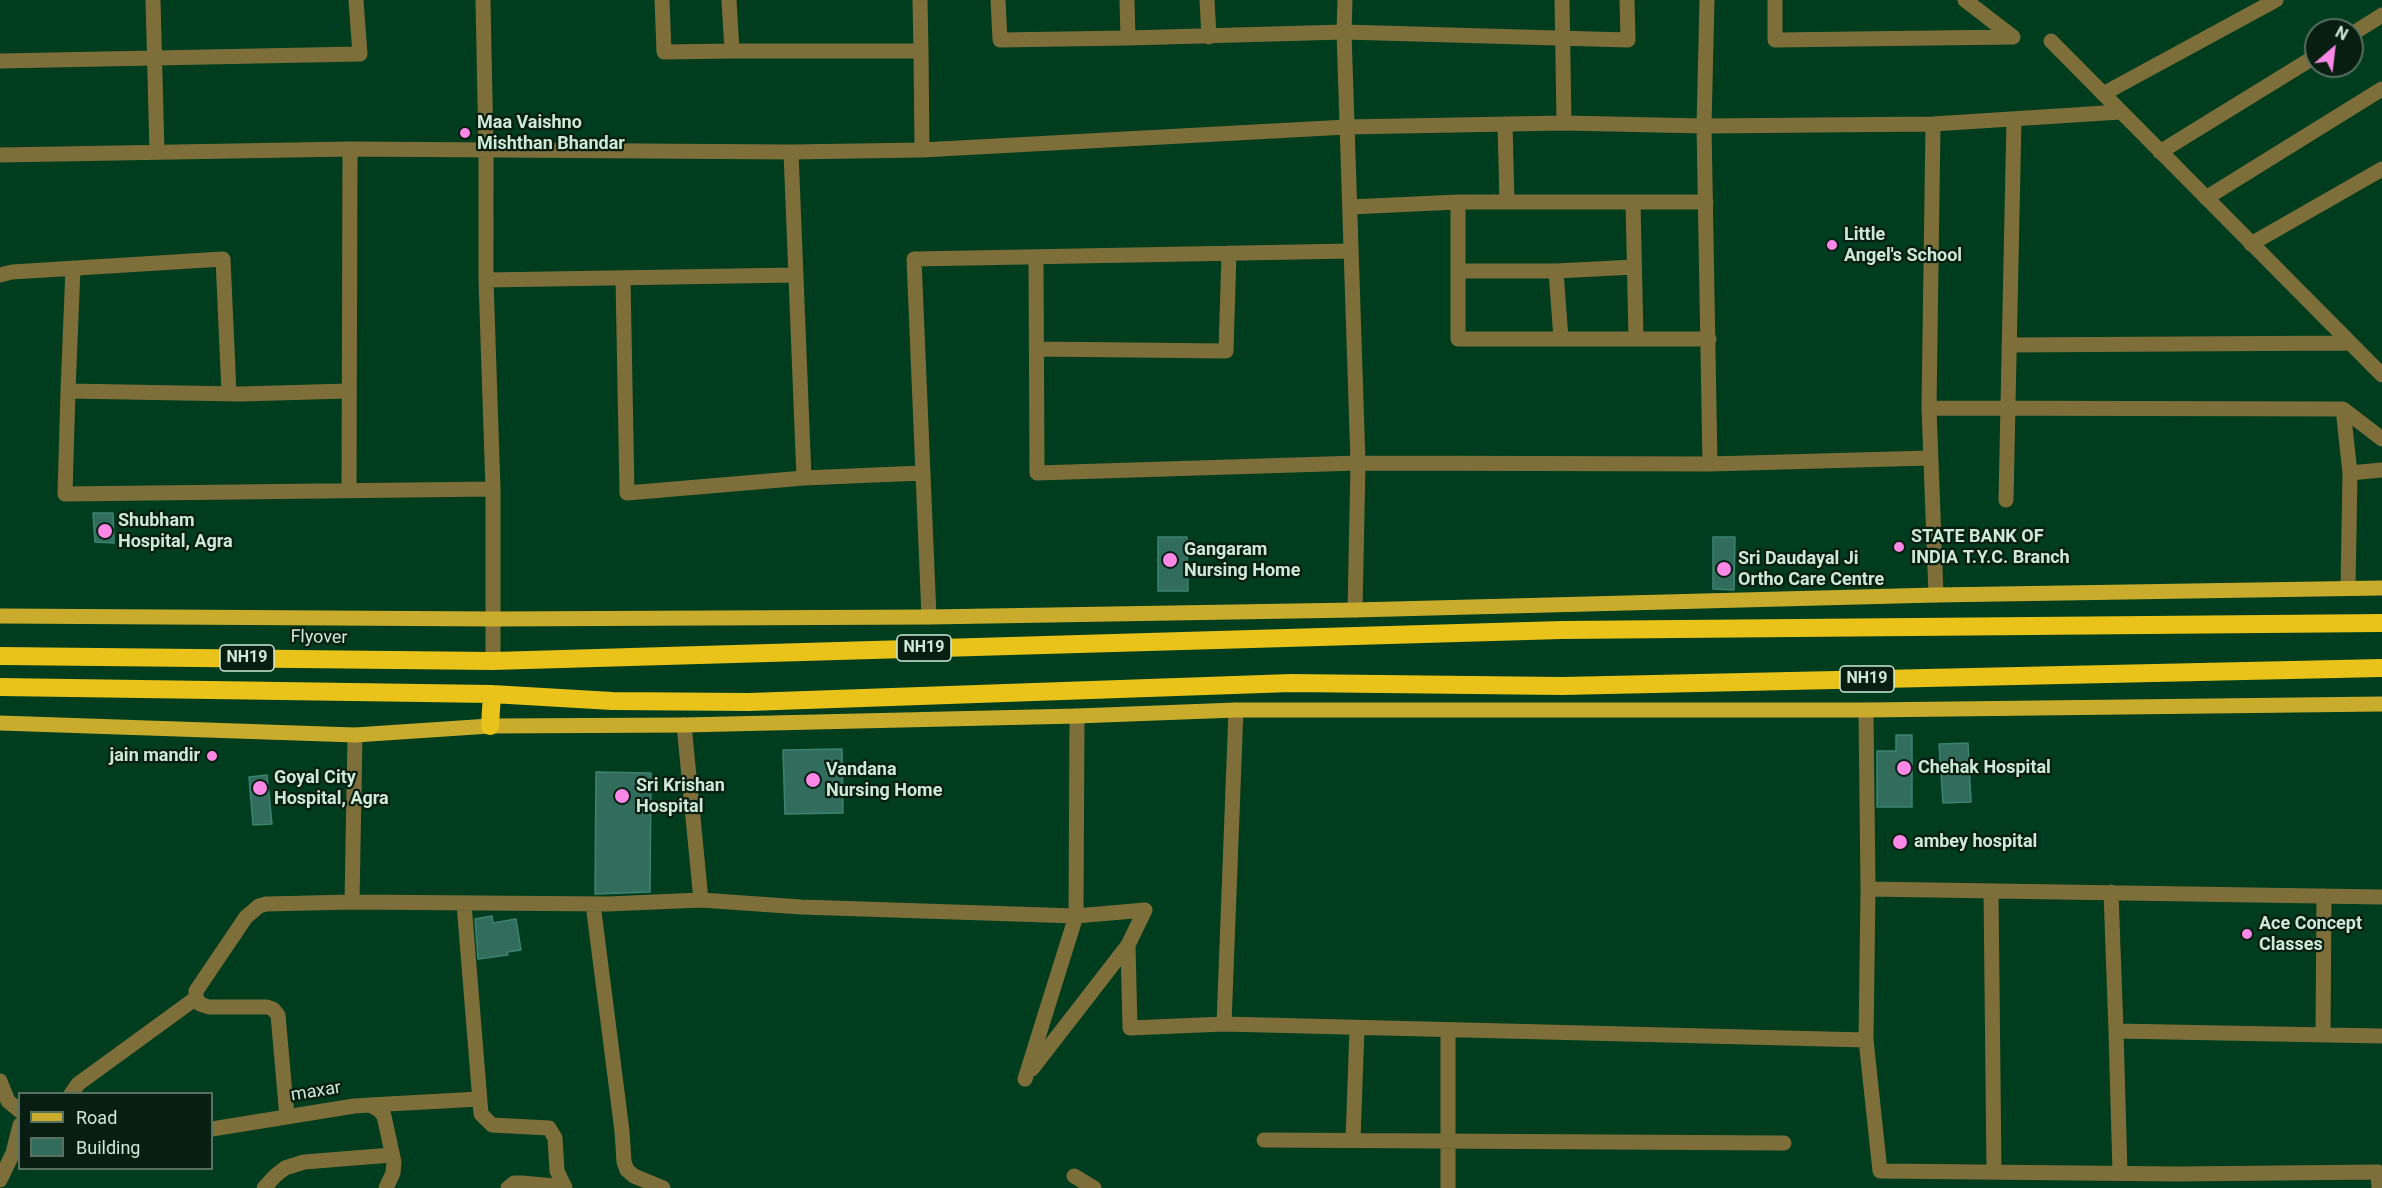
<!DOCTYPE html>
<html>
<head>
<meta charset="utf-8">
<style>
  body { margin:0 }
  #map { position:relative; width:2382px; height:1188px; overflow:hidden; background:#003c1e; font-family:Roboto,sans-serif }
  canvas { display:block }
  .legend { position:absolute; left:18px; top:1092px; width:195px; height:78px; box-sizing:border-box; background:#081e10; border:2px solid #57705f; margin:0; padding:8px 10px; list-style:none; font-size:18px; color:#ceead6 }
  .legend li { display:flex; align-items:center; gap:12px; height:30px }
  .legend b { width:30px; border:2px solid #57705f }
  .north { position:absolute; left:2304px; top:18px; width:60px; height:60px; box-sizing:border-box; background:#081e10; border:2px solid #57705f; border-radius:50%; rotate:28deg; font-size:16px; font-weight:700; line-height:24px; text-align:center; color:#ceead6 }
  .north::after { content:''; display:block; margin:auto; width:21px; height:27px; background:#fb87e6; clip-path:polygon(50% 0,100% 100%,50% 72%,0 100%) }
</style>
</head>
<body>
<div id="map">
<canvas width="2382" height="1188"></canvas>
<ul class="legend">
<li><b style="height:8px;background:#caac2d"></b>Road</li>
<li><b style="height:16px;background:#316c5d"></b>Building</li>
</ul>
<div class="north">N</div>
</div>
<script>
const ctx = document.querySelector('canvas').getContext('2d');
ctx.lineJoin = 'round';
function paint(path, color) {
  ctx.fillStyle = color;
  ctx.fill(path, 'evenodd');
}
function shape(rows) {
  const path = new Path2D();
  for (const r of rows) {
    path.moveTo(r[0], r[1]);
    for (let i = 2; i < r.length; i += 2) path.lineTo(r[i], r[i + 1]);
  }
  return path;
}
function stroke(path, color, width, dash) {
  ctx.strokeStyle = color;
  ctx.lineWidth = width;
  ctx.lineCap = dash ? 'butt' : 'round';
  ctx.setLineDash(dash || []);
  ctx.stroke(path);
}
function write(font, color, halo, rows, align = 'center') {
  ctx.font = font + ' Roboto,sans-serif';
  ctx.lineWidth = 4.5;
  ctx.setLineDash([]);
  ctx.textBaseline = 'middle';
  ctx.strokeStyle = halo;
  ctx.fillStyle = color;
  for (const [text, x, y, turn = 0] of rows) {
    ctx.save();
    ctx.translate(x, y);
    ctx.rotate((+turn || 0) * Math.PI / 180);
    ctx.textAlign = isNaN(turn) ? turn : align;
    if (halo) ctx.strokeText(text, 0, 0);
    ctx.fillText(text, 0, 0);
    ctx.restore();
  }
}
const building = shape([
  [93,513,113,513,114,543,95,542,93,513],
  [1158,537,1187,537,1188,591,1158,591,1158,537],
  [1713,537,1735,537,1734,590,1713,589,1713,537],
  [1896,735,1912,735,1912,807,1877,807,1877,751,1896,751,1896,735],
  [1968,743,1971,802,1943,803,1939,744,1968,743],
  [842,749,843,813,785,814,783,750,842,749],
  [596,772,651,773,650,892,595,894,596,772],
  [267,775,272,824,253,825,249,777,267,775],
  [492,916,493,923,516,919,521,950,507,952,508,955,478,959,475,919,492,916]
]);
paint(building, '#316c5d');
stroke(building, '#3c8472', 1.5);
stroke(shape([
  [153,0,157,152],
  [483,0,486,149,486,280,493,489,493,661],
  [662,0,664,52,732,51],
  [729,0,732,51,921,51,920,0],
  [998,0,1000,40,1128,38],
  [1127,0,1128,38,1344,32,1628,40,1627,0],
  [1207,0,1209,37],
  [1345,0,1344,32,1358,463,1355,610],
  [1562,0,1564,123],
  [1707,0,1704,126,1710,464],
  [1775,0,1775,40,2013,37],
  [1965,0,2013,37],
  [2352,34,2382,15],
  [2051,41,2382,375],
  [921,51,922,150],
  [0,61,360,54,356,0],
  [2103,94,2276,0],
  [1505,124,1507,202],
  [1933,124,1929,408,1936,595],
  [791,152,804,478],
  [2160,152,2316,56],
  [0,155,350,149,791,152,922,150,1347,127,1564,123,1704,126,1933,124,2120,112],
  [2206,198,2382,89],
  [1633,202,1636,339],
  [1706,202,1458,202,1458,339,1709,339],
  [1350,207,1458,202],
  [2251,244,2382,169],
  [1036,257,1037,473,1358,463,1710,464,1930,458],
  [73,268,68,391,240,394,349,391],
  [1458,271,1556,271,1634,267],
  [1556,271,1561,339],
  [0,275,12,272,223,259,229,393],
  [623,278,627,493,804,478,922,473],
  [486,280,796,275],
  [2009,345,2350,343],
  [1037,349,1226,351,1229,253],
  [68,391,65,494,493,489],
  [1929,408,2343,409,2382,439],
  [2343,409,2350,473],
  [349,490,350,149],
  [2006,500,2014,119],
  [2348,588,2350,473,2382,470],
  [929,617,914,259,1351,251],
  [1236,710,1224,1024,1866,1040,1868,889,1866,710],
  [684,725,701,900,801,907,1076,916,1145,910,1128,945,1130,1028,1224,1024],
  [355,735,352,902,608,904,701,900],
  [1868,889,2382,897],
  [1991,891,1994,1172],
  [2111,892,2116,1031],
  [464,904,481,1114,492,1125,549,1128,555,1138,557,1171,565,1188],
  [593,904,622,1131,624,1162,627,1170,634,1176,663,1188],
  [2323,1035,2324,896],
  [1866,1040,1880,1171,2178,1174,2378,1172,2379,1188],
  [1032,1069,1128,945],
  [1025,1079,1076,916,1077,716],
  [0,1081,8,1101,20,1111],
  [71,1094,78,1084,196,998],
  [370,1105,479,1099],
  [287,1117,278,1015,273,1009,267,1007,209,1007,200,1004,196,998,196,991,246,917,259,906,266,904,352,902],
  [212,1129,354,1106,370,1105,379,1110,384,1116,394,1162,393,1173,386,1188],
  [1264,1140,1784,1143],
  [1353,1140,1357,1028],
  [2120,1173,2116,1031,2382,1036],
  [1074,1176,1094,1188],
  [0,1180,13,1153,20,1125],
  [264,1188,275,1176,285,1168,304,1162,392,1155],
  [508,1188,514,1183,522,1183,565,1187],
  [1448,1188,1448,1030]
]), '#7e6f3a', 15);
stroke(shape([
  [0,616,494,619,929,617,1355,610,1936,595,2382,588],
  [0,723,355,735,490,726,684,725,1077,716,1236,710,1866,710,2382,704]
]), '#caac2d', 15);
stroke(shape([
  [0,656,493,661,1562,630,2382,623],
  [0,687,492,694,612,701,749,702,1291,683,1562,686,2382,668],
  [490,726,492,694]
]), '#e9c31a', 18);
for (const [x, y, r, color] of [
  [465,133,6,"#fb87e6"],
  [1832,245,6,"#fb87e6"],
  [105,531,8,"#fb87e6"],
  [1899,547,6,"#fb87e6"],
  [1170,560,8,"#fb87e6"],
  [1724,569,8,"#fb87e6"],
  [212,756,6,"#fb87e6"],
  [1904,768,8,"#fb87e6"],
  [813,780,8,"#fb87e6"],
  [260,788,8,"#fb87e6"],
  [622,796,8,"#fb87e6"],
  [1900,842,8,"#fb87e6"],
  [2247,934,6,"#fb87e6"]
]) {
  const dot = new Path2D();
  dot.arc(x, y, r, 0, 2 * Math.PI);
  ctx.fillStyle = color;
  ctx.fill(dot);
  stroke(dot, '#081e10', 2);
}
for (const [x, y, w] of [
  [924,648,54],
  [247,658,54],
  [1867,679,54]
]) {
  const box = new Path2D();
  box.roundRect(x - w / 2, y - 13, w, 26, 4.5);
  ctx.fillStyle = '#081e10';
  ctx.fill(box);
  stroke(box, '#ceead6', 1.5);
}
write('bold 16px', '#ceead6', null, [
  ["NH19",924,648],
  ["NH19",247,658],
  ["NH19",1867,679]
]);
write('bold 18px', '#ceead6', '#081e10', [
  ["Maa Vaishno",477,123],
  ["Mishthan Bhandar",477,144],
  ["Little",1844,235],
  ["Angel's School",1844,256],
  ["Shubham",118,521],
  ["Hospital, Agra",118,542],
  ["STATE BANK OF",1911,537],
  ["INDIA T.Y.C. Branch",1911,558],
  ["Gangaram",1184,550],
  ["Nursing Home",1184,571],
  ["Sri Daudayal Ji",1738,559],
  ["Ortho Care Centre",1738,580],
  ["jain mandir",200,756,"right"],
  ["Chehak Hospital",1918,768],
  ["Vandana",826,770],
  ["Nursing Home",826,791],
  ["Goyal City",274,778],
  ["Hospital, Agra",274,799],
  ["Sri Krishan",636,786],
  ["Hospital",636,807],
  ["ambey hospital",1914,842],
  ["Ace Concept",2259,924],
  ["Classes",2259,945]
], 'left');
write('18px', '#ceead6', '#081e10', [
  ["Flyover",319,638,1],
  ["maxar",316,1092,-9]
]);
</script>
</body>
</html>
